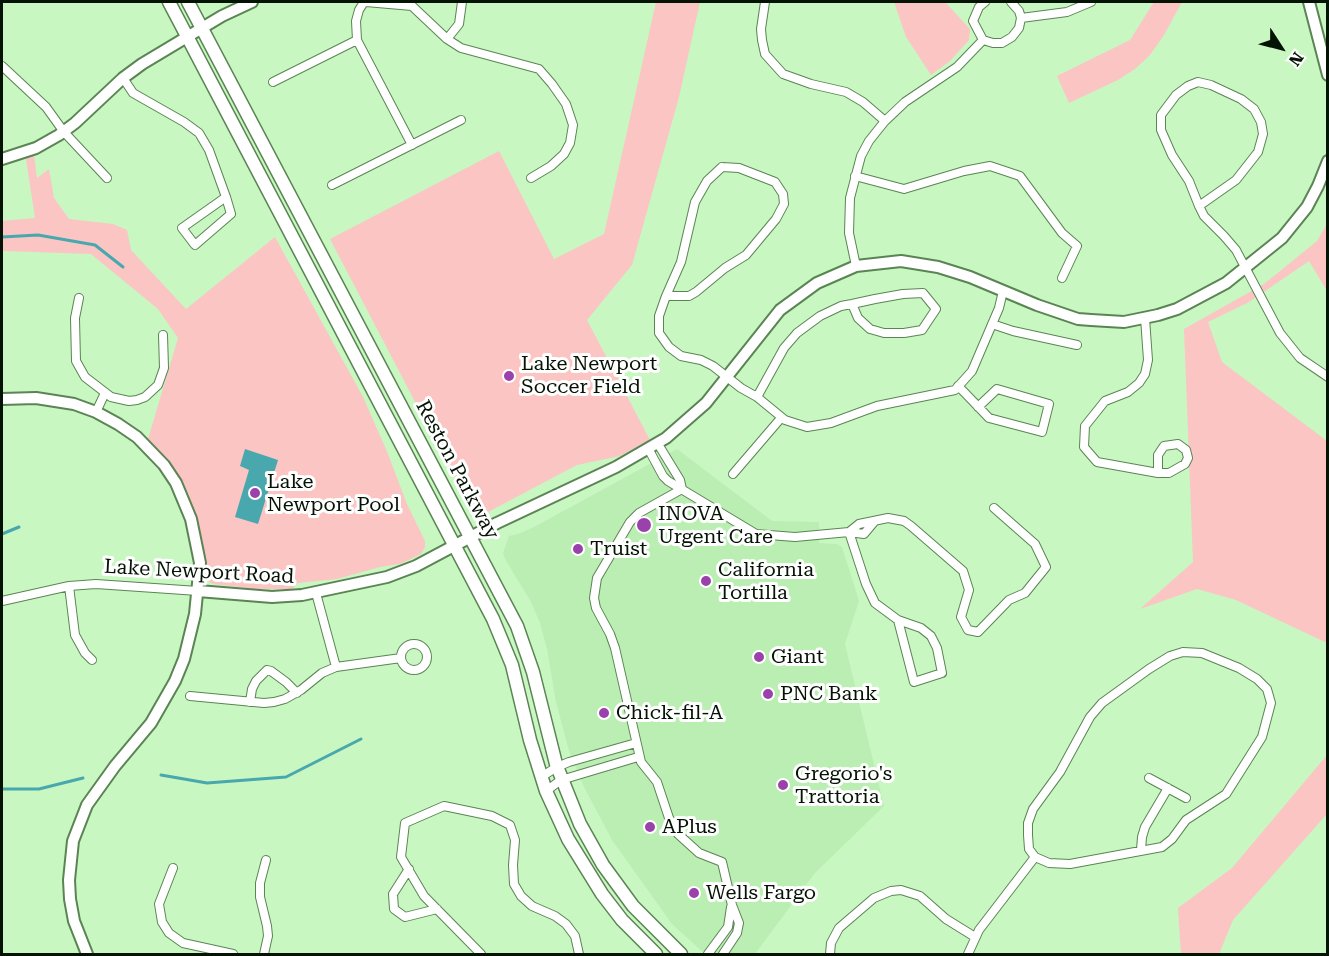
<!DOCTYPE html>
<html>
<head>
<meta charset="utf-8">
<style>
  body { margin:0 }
  #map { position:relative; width:1329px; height:956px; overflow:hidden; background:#c9f7c2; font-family:"Roboto Serif",serif }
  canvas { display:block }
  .frame { position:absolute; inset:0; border:3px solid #041303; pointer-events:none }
  .north { position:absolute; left:1251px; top:18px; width:60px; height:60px; -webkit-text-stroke:4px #fff; paint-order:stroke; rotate:126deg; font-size:16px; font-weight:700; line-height:24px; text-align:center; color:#041303 }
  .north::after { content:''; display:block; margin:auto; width:21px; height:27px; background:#041303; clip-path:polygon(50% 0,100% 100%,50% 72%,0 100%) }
</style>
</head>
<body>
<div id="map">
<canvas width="1329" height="956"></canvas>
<div class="frame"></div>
<div class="north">N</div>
</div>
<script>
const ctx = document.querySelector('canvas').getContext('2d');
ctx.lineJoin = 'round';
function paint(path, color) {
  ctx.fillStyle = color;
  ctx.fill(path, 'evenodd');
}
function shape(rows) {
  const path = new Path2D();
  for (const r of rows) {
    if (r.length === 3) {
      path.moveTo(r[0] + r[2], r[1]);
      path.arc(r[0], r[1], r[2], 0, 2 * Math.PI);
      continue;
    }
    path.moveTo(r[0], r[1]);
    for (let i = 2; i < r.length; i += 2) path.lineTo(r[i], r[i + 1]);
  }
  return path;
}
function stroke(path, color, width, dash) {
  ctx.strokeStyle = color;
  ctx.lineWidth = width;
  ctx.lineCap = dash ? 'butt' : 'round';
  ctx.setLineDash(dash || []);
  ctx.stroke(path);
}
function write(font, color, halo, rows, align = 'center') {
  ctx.font = font + ' "Roboto Serif",serif';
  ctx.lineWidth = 6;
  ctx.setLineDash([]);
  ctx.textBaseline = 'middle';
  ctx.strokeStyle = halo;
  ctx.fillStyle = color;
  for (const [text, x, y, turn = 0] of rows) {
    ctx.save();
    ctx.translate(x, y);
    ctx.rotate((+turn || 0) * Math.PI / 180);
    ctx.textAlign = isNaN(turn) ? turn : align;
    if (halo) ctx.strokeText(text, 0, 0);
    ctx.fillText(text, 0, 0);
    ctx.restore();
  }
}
paint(shape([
  [677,449,772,521,819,522,819,543,837,544,842,547,859,601,845,644,884,806,815,873,755,954,705,954,672,924,612,840,583,785,569,751,556,702,547,649,540,623,531,602,505,559,503,553,509,536,518,534,534,527]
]), '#bbeeb3');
paint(shape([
  [656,2,700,2,679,97,632,265,587,320,650,440,620,456,577,465,488,512,481,513,475,511,469,505,330,239,499,151,554,259,604,234],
  [894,2,945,2,970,29,969,40,950,61,931,75,906,37],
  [1154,2,1182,2,1164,35,1150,55,1135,69,1118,80,1069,103,1057,76,1130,40],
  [34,155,37,178,49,169,54,198,69,219,113,224,127,230,131,250,186,309,275,237,363,397,386,449,407,504,425,541,425,547,421,554,400,564,380,567,337,579,298,583,292,589,255,589,213,584,208,581,205,576,200,533,186,491,170,463,148,439,178,338,158,309,91,254,2,251,2,221,35,218,26,159],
  [1327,224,1327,291,1309,261,1249,302,1208,322,1222,362,1327,441,1327,643,1236,600,1197,589,1140,609,1193,562,1184,329,1264,284,1317,241],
  [1327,755,1327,814,1233,920,1219,954,1181,954,1178,908,1232,868]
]), '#fbc5c3');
paint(shape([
  [245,449,278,460,258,524,235,517,249,470,240,466]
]), '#48a8ae');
stroke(shape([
  [2,237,38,235,95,245,123,267],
  [2,534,19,527],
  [161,775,207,783,286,777,361,739],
  [2,789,39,789,83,778]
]), '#48a8ae', 3);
const street = shape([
  [364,2,359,10,356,21,357,40,412,145],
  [366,2,412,6],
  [765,2,761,29,762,40,765,54,783,74,811,84,846,92,863,102,885,121],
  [985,2,979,7,973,21,983,40,993,43,1002,43,1012,37,1019,28,1021,18,1019,11,1011,2],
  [412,6,447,39,461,48,539,69,552,84,566,104,573,125,570,143,564,154,551,166,531,178],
  [1021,18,1067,12,1091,2],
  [447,39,459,24,462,2],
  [2,66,46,107,64,132,107,178],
  [123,78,133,93,184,122,199,133,209,150,226,197,231,214,195,245,182,228,226,197],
  [273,82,357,40],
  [722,167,739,168,775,182,783,194,784,204,776,219,746,255,725,268,696,292,689,296,666,296,681,262,695,202,707,181,722,167],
  [855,176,904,189,964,171,990,166,1020,176,1062,233,1077,246,1062,278],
  [332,185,461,120],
  [1199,206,1236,180,1258,152,1263,134,1261,122,1254,109,1241,99,1211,85,1198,82,1188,86,1176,95,1161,115,1161,130,1172,155,1189,181,1199,206,1204,216,1224,236,1236,250,1280,333,1300,358,1328,377],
  [856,266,849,233,850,198,861,156,869,141,885,121,905,102,957,67,983,40],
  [666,296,659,316,659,333,669,347,681,356,701,360,713,366,741,388,757,397,785,420,807,427,831,423,877,406,955,390,972,371,999,308,1003,291],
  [79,298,75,318,76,361,85,377,111,397,129,401,137,400,145,397,158,385,164,368,163,335],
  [1145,318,1148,360,1145,374,1139,383,1128,392,1105,401,1085,426,1084,447,1097,462,1158,473,1169,473,1185,464,1188,458,1186,450,1178,444,1164,446,1158,455,1158,473],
  [992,324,1013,331,1077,345],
  [958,386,965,393,989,418,1042,432,1049,404,997,389,978,407],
  [757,397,784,348,797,333,820,316,841,306,852,304,875,299,903,294,923,293,936,309,922,330,904,333,884,333,870,329,858,318,852,304],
  [96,412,105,393],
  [658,444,680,480,682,489],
  [649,450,663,476,668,481,756,534,795,537,849,532,864,534,874,522],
  [733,474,781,418],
  [682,489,639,513,630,522,597,578,594,598,596,608,610,634,615,648,641,762,657,782,669,818,678,834,699,853,722,862,732,905,739,923,737,933,723,954],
  [849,532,859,524,888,518,904,521,911,526,963,571,969,590,961,617,968,630,978,632,1009,600,1025,593,1046,567,1035,544,994,508],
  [849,532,866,584,875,603,898,620,921,628,931,636,937,648,942,673,914,682,898,620],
  [69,586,75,635,85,653,92,660],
  [316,593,336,667],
  [2,601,69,586,96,584,198,591],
  [414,657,13],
  [1183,652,1202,653,1239,668,1257,679,1267,689,1271,703,1262,737,1226,794,1186,820,1172,839,1162,847,1070,864,1049,863,1035,857,1029,849,1028,835,1028,823,1033,809,1060,772,1090,717,1102,703,1149,669,1170,656,1183,652],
  [190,696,264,703,274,702,285,699,301,690,322,673,336,667,401,658],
  [250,702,252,689,256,681,267,670,271,671,286,682,297,693],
  [541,777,557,767,569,762,636,743],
  [1149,778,1186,798],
  [546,791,561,780,638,757],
  [1141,850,1142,837,1145,827,1168,788],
  [173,868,159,904,162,922,169,933,183,943,233,954],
  [409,869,393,894,394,909,405,917,437,909],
  [264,954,268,936,267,926,260,897,260,883,266,860],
  [481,954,424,896,401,857,405,823,444,806,492,816,510,825,515,840,513,865,514,884,521,896,532,906,555,916,566,924,575,936,579,954],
  [708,954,728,927,731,907],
  [830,954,831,943,839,928,874,898,891,891,901,890,920,896,946,919,975,937],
  [968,954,979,930,1035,857]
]);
const secondary = shape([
  [1309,2,1328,75],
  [2,159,36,148,59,135,75,123,123,78,142,64,222,16,252,2],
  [2,399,36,398,74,404,96,412,118,424,137,437,164,465,176,483,191,519,198,553,200,563,195,614,184,659,175,681,151,723,115,766,87,805,73,841,69,880,70,899,74,921,87,954],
  [198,591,272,597,302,595,387,577,416,566,497,523,616,467,666,438,706,403,780,310,817,283,856,266,901,261,938,267,970,277,1037,305,1078,319,1091,320,1124,322,1158,315,1177,309,1226,283,1282,238,1307,207,1318,186,1328,161]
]);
const primary = shape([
  [169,2,493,619,512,665,530,740,546,791,568,839,602,894,622,920,656,954],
  [188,2,517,626,533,672,556,764,580,824,603,865,633,906,681,954]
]);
stroke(street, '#5b8454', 10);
stroke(secondary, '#5b8454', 14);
stroke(primary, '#5b8454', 15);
stroke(street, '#fff', 8);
stroke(secondary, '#fff', 10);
stroke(primary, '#fff', 12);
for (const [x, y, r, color] of [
  [509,376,6,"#9b41ab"],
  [255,493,6,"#9b41ab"],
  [644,525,8,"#9b41ab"],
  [578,549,6,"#9b41ab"],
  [706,581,6,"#9b41ab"],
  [759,657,6,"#9b41ab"],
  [768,694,6,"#9b41ab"],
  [604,713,6,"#9b41ab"],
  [783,785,6,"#9b41ab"],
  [650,827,6,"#9b41ab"],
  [694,893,6,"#9b41ab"]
]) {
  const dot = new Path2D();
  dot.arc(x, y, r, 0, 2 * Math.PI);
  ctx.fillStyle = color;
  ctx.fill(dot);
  stroke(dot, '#fff', 2);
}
write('20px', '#041303', '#fff', [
  ["Lake Newport",521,364],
  ["Soccer Field",521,387],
  ["Lake",267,482],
  ["Newport Pool",267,505],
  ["INOVA",658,514],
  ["Urgent Care",658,537],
  ["Truist",590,549],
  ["California",718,570],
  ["Tortilla",718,593],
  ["Giant",771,657],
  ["PNC Bank",780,694],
  ["Chick-fil-A",616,713],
  ["Gregorio's",795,774],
  ["Trattoria",795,797],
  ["APlus",662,827],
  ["Wells Fargo",706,893]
], 'left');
write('20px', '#041303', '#fff', [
  ["Reston Parkway",457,470,62],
  ["Lake Newport Road",199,572,3]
]);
</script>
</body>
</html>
